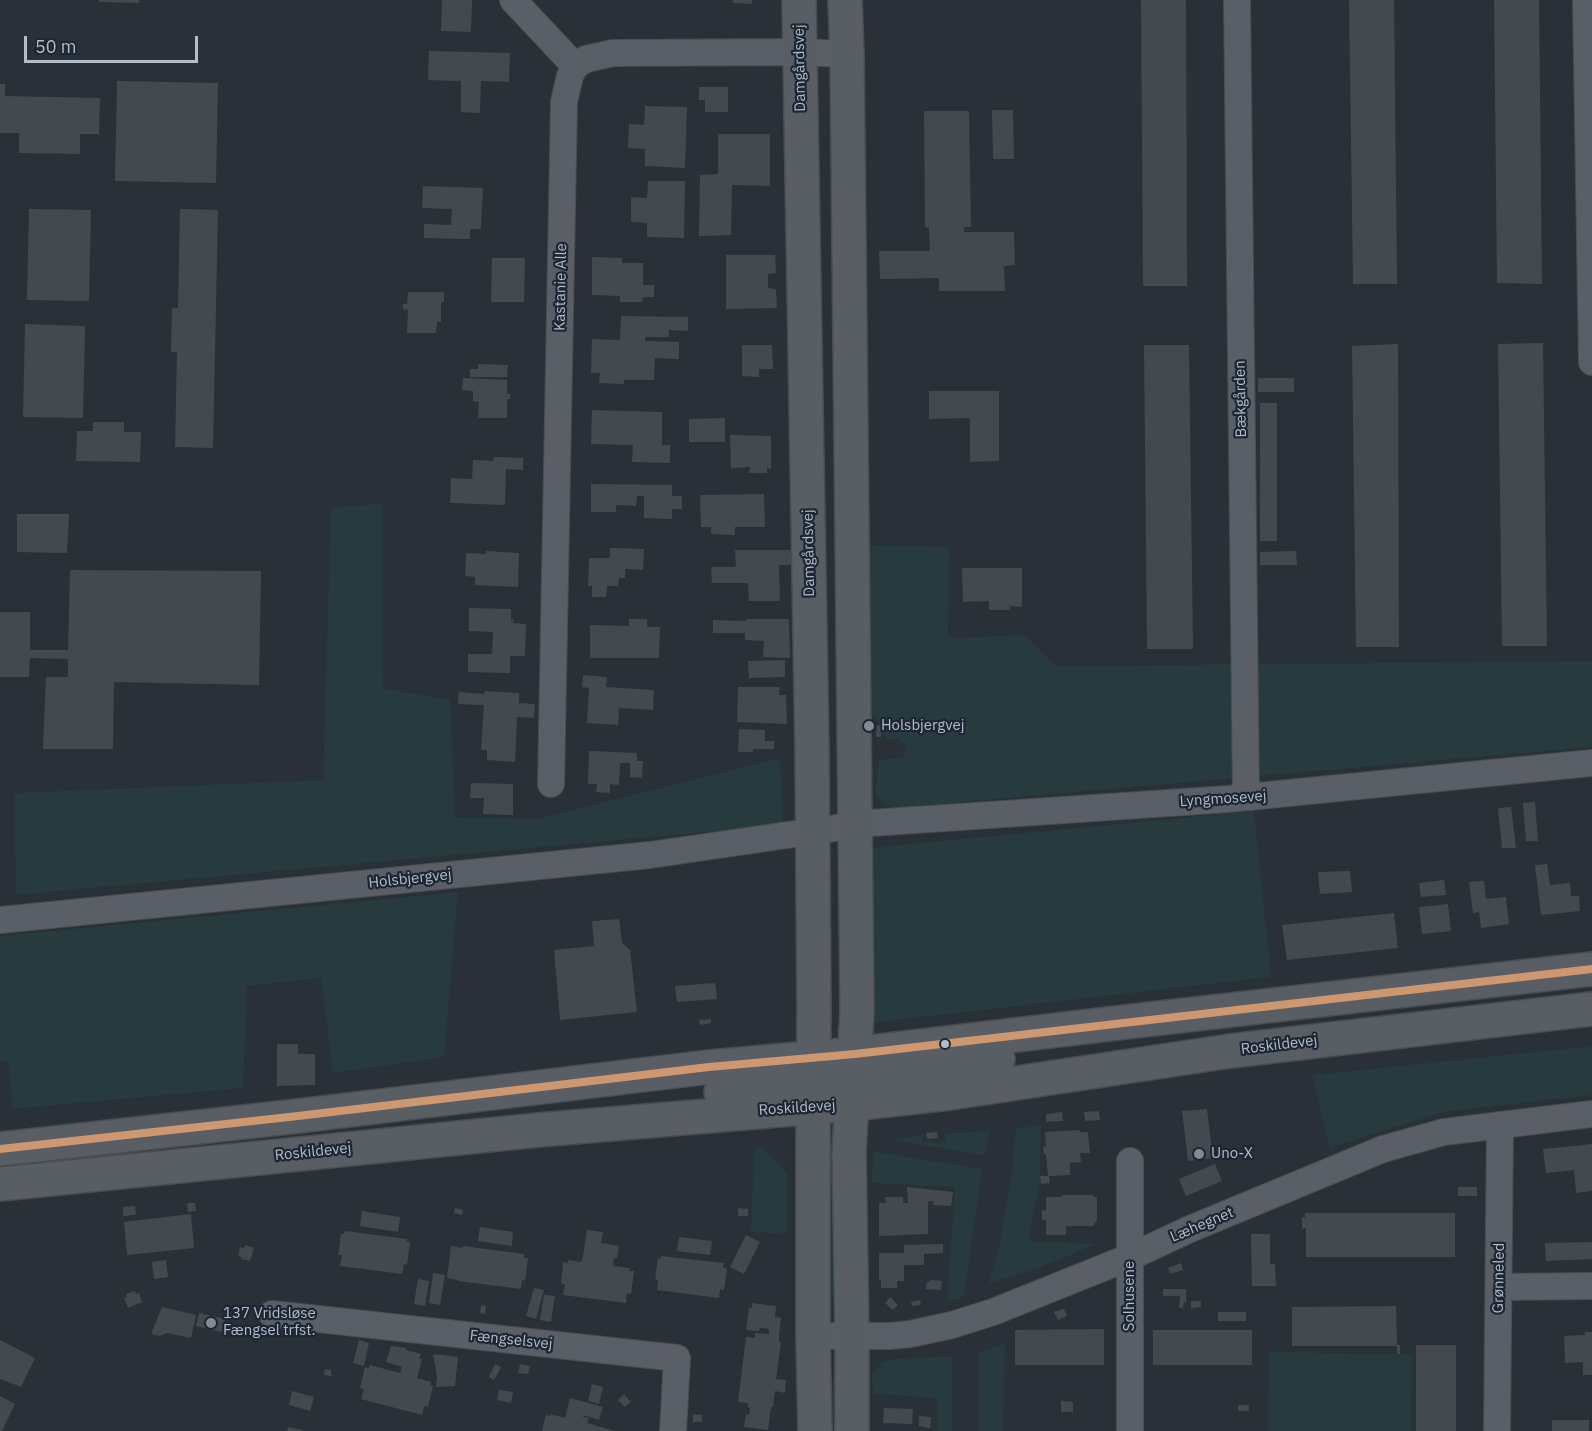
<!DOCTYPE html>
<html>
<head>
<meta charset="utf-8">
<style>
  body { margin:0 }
  #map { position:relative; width:1592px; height:1431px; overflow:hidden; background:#2a3038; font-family:"IBM Plex Sans",sans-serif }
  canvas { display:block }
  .scale { position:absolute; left:24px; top:36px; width:174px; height:27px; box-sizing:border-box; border:3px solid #b4bcc9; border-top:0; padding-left:8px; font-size:18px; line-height:21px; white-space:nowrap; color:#b4bcc9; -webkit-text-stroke:4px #1d2633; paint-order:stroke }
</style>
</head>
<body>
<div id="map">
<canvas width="1592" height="1431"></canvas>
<div class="scale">50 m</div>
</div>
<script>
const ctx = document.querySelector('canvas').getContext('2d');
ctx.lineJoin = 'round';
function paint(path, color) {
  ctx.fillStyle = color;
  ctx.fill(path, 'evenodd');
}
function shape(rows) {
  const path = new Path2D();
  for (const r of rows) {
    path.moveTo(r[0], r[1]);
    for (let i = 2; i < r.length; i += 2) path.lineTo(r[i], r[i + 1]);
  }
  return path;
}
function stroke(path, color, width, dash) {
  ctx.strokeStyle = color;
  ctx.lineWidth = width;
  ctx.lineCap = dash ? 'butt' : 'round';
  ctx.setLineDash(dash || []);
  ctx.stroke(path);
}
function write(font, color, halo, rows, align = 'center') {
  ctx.font = font + ' "IBM Plex Sans",sans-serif';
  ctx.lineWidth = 4.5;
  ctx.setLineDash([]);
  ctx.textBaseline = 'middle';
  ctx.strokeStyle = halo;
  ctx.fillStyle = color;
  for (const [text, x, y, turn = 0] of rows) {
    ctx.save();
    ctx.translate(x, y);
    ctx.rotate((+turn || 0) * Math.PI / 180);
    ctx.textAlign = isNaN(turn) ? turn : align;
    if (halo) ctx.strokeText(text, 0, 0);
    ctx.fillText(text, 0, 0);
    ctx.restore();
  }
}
paint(shape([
  [382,503,383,688,450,700,455,817,538,819,780,758,783,825,16,895,14,793,323,780,331,508],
  [869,545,949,547,948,638,1024,635,1055,666,1592,661,1592,747,892,808,875,796,879,760,904,757,906,747,899,739,886,740,881,725,871,712],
  [1254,811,1271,977,870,1023,867,848],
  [458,892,444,1057,333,1073,321,978,247,986,243,1088,13,1109,8,1061,0,1062,0,936],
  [1592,1046,1592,1095,1443,1112,1330,1148,1312,1075],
  [1041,1125,1040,1180,1028,1241,1096,1244,1041,1267,989,1284,998,1251,1011,1179,1016,1129],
  [990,1131,984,1156,894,1140,922,1135,922,1142,945,1143,945,1133],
  [822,1146,831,1146,832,1241,837,1295,822,1294],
  [761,1147,787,1173,787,1234,751,1232,754,1149],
  [873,1151,982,1169,964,1297,947,1302,955,1187,872,1183],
  [1005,1344,1003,1431,979,1431,979,1352],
  [1269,1352,1412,1354,1411,1431,1268,1431],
  [952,1356,952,1431,937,1431,937,1398,873,1394,872,1374,882,1363,893,1359],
  [823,1381,840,1381,840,1431,825,1431]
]), '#273a3e');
paint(shape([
  [99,0,139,0,139,3,99,2],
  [442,0,472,0,471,32,441,31],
  [733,0,752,0,752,4,733,3],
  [1141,0,1186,0,1187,286,1143,286],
  [1349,0,1394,0,1397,284,1353,284],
  [1494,0,1539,0,1542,284,1497,283],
  [429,51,510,53,509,82,481,81,480,113,461,112,461,81,428,80],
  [117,81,218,83,216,183,115,181],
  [0,84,5,84,5,96,100,98,99,134,80,134,80,154,19,153,19,133,0,133],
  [699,87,728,87,728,112,705,112,705,100,699,100],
  [645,106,687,107,685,168,645,166,645,149,628,148,629,124,644,125],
  [992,110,1013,110,1014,159,993,159],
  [924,111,969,111,971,227,964,227,964,232,1014,232,1015,265,1004,266,1005,291,939,291,939,278,880,279,879,251,930,251,929,228,925,227],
  [718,134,770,134,770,186,732,185,731,235,699,236,700,175,718,174],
  [648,181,685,181,684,238,647,237,647,223,631,222,631,197,647,198],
  [423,186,483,188,481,229,470,229,470,239,424,238,424,224,451,225,452,209,422,208],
  [29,209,91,210,89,301,27,300],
  [180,209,218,210,213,448,175,447,177,352,171,352,172,308,178,308],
  [726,255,775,255,776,273,768,274,768,288,776,289,777,308,726,309],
  [592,257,622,258,622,263,643,263,643,285,654,285,654,297,643,297,642,302,620,302,620,296,592,295],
  [492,258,525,258,524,302,491,302],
  [408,292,444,292,444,302,441,302,441,322,437,322,436,333,407,333,408,310,403,309,403,304,407,304],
  [621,316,688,317,688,331,669,330,669,337,645,337,645,341,679,342,679,359,655,358,654,380,624,380,624,384,599,383,600,373,591,373,592,339,620,340],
  [25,324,85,326,83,418,23,417],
  [1543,343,1547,646,1502,646,1498,344],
  [1398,344,1399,647,1356,647,1352,346],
  [742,345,772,345,773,369,759,369,759,377,742,376],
  [1144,345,1189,345,1193,649,1147,649],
  [478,364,508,365,507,377,470,377,470,369,478,369],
  [463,378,507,380,507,394,510,394,510,399,507,399,507,418,478,418,479,402,473,401,473,391,462,390],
  [1258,378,1294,378,1294,392,1258,392],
  [929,391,999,391,999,461,970,462,970,418,929,419],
  [1260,403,1277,403,1277,541,1260,541],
  [592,410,662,412,662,445,670,445,670,463,632,462,633,445,591,444],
  [725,418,725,442,689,442,689,419],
  [93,422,124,422,124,432,141,432,140,462,76,461,77,431,93,431],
  [730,435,771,436,771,469,767,468,767,473,749,473,750,467,731,468],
  [494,457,523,458,523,470,506,469,505,505,450,503,451,478,472,479,473,460,493,461],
  [591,484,672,485,672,496,682,496,682,509,672,509,672,519,644,518,644,496,637,496,636,506,616,505,616,512,591,512],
  [764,494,765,527,735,527,735,535,711,534,711,527,701,527,700,495],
  [17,514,69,514,67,553,17,552],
  [610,548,644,549,643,570,625,569,625,578,619,578,618,586,607,586,606,597,592,597,592,586,588,586,589,558,610,558],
  [735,550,794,550,795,565,779,565,780,601,749,601,748,583,712,583,711,567,736,567],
  [486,551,519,553,518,587,475,585,475,577,465,576,466,553,486,554],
  [1296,551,1297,565,1260,565,1260,552],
  [962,568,1022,568,1022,607,1010,606,1010,610,989,610,989,601,963,602],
  [70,570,261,571,259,685,114,682,113,749,43,749,46,677,68,677,68,659,30,658,29,677,0,677,0,612,30,612,30,650,68,650],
  [469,608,511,609,511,620,514,619,513,623,526,624,525,656,510,656,510,673,468,672,468,654,492,654,493,632,469,631],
  [629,619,647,619,647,627,660,627,659,658,590,658,590,625,629,626],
  [746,619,789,619,790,658,763,657,764,641,745,640,745,633,713,633,713,620,746,621],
  [785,660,785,677,749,678,748,661],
  [583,675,607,677,606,687,654,690,653,710,619,708,618,725,587,723,589,688,582,687],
  [738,687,780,687,779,695,786,695,787,724,737,722],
  [485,691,519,693,519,703,535,704,534,718,517,717,515,762,487,760,487,750,481,750,484,705,458,704,459,692,484,694],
  [877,725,881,725,881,737,876,737],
  [739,729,765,730,765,741,774,741,774,749,753,749,753,752,738,752],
  [589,751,637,753,637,761,643,761,642,778,630,777,630,763,620,763,619,785,610,784,610,793,596,792,597,784,588,784],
  [471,783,513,784,513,815,483,814,484,798,470,798],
  [1535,802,1538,841,1526,841,1523,803],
  [1511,807,1516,848,1502,848,1498,808],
  [1547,864,1550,885,1570,883,1571,896,1579,896,1580,911,1541,915,1535,865],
  [1350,871,1352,892,1320,894,1318,872],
  [1444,880,1446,895,1421,897,1419,883],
  [1484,881,1486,899,1506,897,1509,924,1481,928,1479,912,1473,913,1469,882],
  [1448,904,1451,931,1422,934,1419,907],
  [1394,913,1398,948,1287,960,1282,925],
  [619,919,622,943,630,950,637,1012,560,1020,554,950,594,946,592,921],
  [715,983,717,999,677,1002,675,986],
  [711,1019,711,1023,700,1025,699,1020],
  [277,1044,298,1044,298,1054,315,1054,315,1085,277,1086],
  [1207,1109,1213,1158,1188,1161,1182,1111],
  [1099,1111,1100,1120,1085,1121,1084,1112],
  [1062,1112,1063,1121,1046,1122,1046,1114],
  [1080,1130,1080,1132,1088,1132,1090,1153,1080,1153,1081,1162,1070,1163,1070,1175,1049,1176,1050,1183,1041,1184,1040,1176,1048,1176,1046,1154,1044,1154,1043,1147,1046,1146,1045,1132],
  [937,1132,938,1138,927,1139,926,1133],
  [1592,1144,1592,1191,1576,1193,1574,1170,1546,1173,1543,1149],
  [1215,1164,1222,1181,1186,1196,1179,1179],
  [907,1187,953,1192,951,1206,933,1205,934,1201,928,1201,928,1234,879,1236,879,1203,886,1203,885,1197,903,1197,903,1203,908,1203],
  [1458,1187,1477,1187,1477,1196,1458,1196],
  [1062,1195,1093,1195,1093,1197,1097,1197,1097,1220,1093,1226,1066,1226,1066,1235,1046,1235,1046,1220,1042,1220,1042,1210,1046,1211,1046,1197,1062,1197],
  [187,1203,195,1203,196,1211,188,1212],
  [135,1206,136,1215,123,1216,123,1207],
  [455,1208,463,1210,462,1215,454,1213],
  [738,1208,748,1209,748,1216,738,1216],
  [362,1211,400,1217,398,1232,360,1226],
  [1305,1213,1455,1213,1455,1257,1306,1257,1306,1228,1302,1229,1302,1217,1305,1218],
  [191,1214,194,1248,127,1255,124,1222],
  [480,1227,513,1232,512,1246,478,1241],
  [587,1230,603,1232,601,1243,619,1246,617,1258,614,1258,613,1266,630,1268,629,1271,634,1271,631,1294,627,1293,626,1303,563,1295,565,1284,561,1284,563,1262,568,1263,568,1260,582,1262],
  [345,1231,407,1239,406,1241,410,1242,407,1265,404,1264,402,1274,340,1266,342,1255,338,1255,341,1234,344,1234],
  [1251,1234,1270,1234,1270,1264,1275,1264,1276,1286,1252,1286],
  [746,1235,760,1242,744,1274,730,1267],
  [679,1237,712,1241,710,1255,677,1251],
  [1592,1242,1592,1259,1546,1261,1545,1243],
  [943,1244,943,1253,924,1254,924,1265,904,1265,904,1281,897,1281,897,1288,881,1288,881,1280,879,1280,879,1253,904,1253,904,1245],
  [245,1245,254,1248,250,1261,241,1259,242,1257,238,1256,240,1247,244,1248],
  [451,1246,463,1248,463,1246,524,1254,524,1258,528,1258,525,1281,522,1280,521,1289,458,1281,458,1280,447,1278],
  [661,1256,724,1263,723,1268,727,1268,724,1290,720,1289,719,1298,657,1290,658,1280,655,1279,658,1258,661,1259],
  [166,1260,168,1277,154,1279,152,1262],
  [1181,1263,1183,1270,1170,1274,1168,1268],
  [433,1273,445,1275,440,1305,429,1303],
  [418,1279,429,1281,425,1306,414,1304],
  [930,1280,942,1281,941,1290,926,1289,927,1282,930,1282],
  [534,1288,544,1290,536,1319,526,1316],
  [1163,1289,1186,1289,1186,1303,1184,1302,1183,1308,1179,1308,1180,1296,1163,1296],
  [135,1291,136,1294,139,1293,142,1302,128,1308,124,1298,127,1297,126,1294],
  [544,1295,555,1296,551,1322,540,1320],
  [890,1297,898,1305,893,1310,885,1303],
  [920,1300,921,1305,912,1306,911,1302],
  [1191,1301,1201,1301,1201,1307,1191,1308],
  [752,1303,776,1306,775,1317,781,1318,779,1336,779,1342,781,1342,776,1379,786,1380,785,1393,775,1391,773,1407,771,1407,768,1430,744,1427,746,1414,749,1415,750,1408,748,1407,748,1403,738,1402,746,1337,755,1338,755,1333,769,1334,769,1329,760,1328,759,1331,746,1330,749,1308,752,1308],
  [481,1305,486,1306,485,1314,480,1313],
  [1396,1306,1397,1345,1400,1345,1400,1354,1397,1354,1397,1346,1292,1346,1292,1307],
  [162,1307,196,1315,191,1338,167,1333,160,1336,151,1334],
  [1064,1309,1067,1316,1058,1320,1054,1312],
  [1218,1312,1246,1312,1246,1321,1218,1321],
  [199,1313,225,1319,222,1332,196,1326],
  [1104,1329,1104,1365,1015,1365,1015,1330],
  [1153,1330,1252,1330,1252,1365,1153,1365],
  [1585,1332,1592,1332,1592,1375,1583,1375,1583,1362,1565,1363,1564,1336,1585,1335],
  [0,1340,35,1358,21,1387,0,1379],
  [359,1340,369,1343,364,1366,353,1363],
  [1416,1345,1456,1345,1456,1431,1416,1431],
  [391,1346,406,1348,406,1350,421,1354,419,1359,422,1359,417,1378,431,1382,430,1385,433,1386,428,1407,424,1406,422,1415,361,1399,364,1389,360,1388,365,1367,369,1368,370,1365,400,1373,402,1367,386,1362],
  [433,1354,458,1357,455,1386,436,1387,437,1376],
  [495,1364,501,1367,494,1380,489,1377],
  [520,1364,530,1366,528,1374,518,1373],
  [325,1369,331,1370,331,1376,324,1375],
  [592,1384,603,1387,599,1404,588,1401],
  [499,1390,513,1392,511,1403,497,1400],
  [292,1391,314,1397,310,1411,289,1405],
  [624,1394,631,1402,625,1407,618,1400],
  [0,1396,15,1404,2,1431,0,1431],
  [570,1398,603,1407,599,1420,583,1415,583,1417,589,1418,587,1423,615,1431,542,1431,546,1415,550,1416,550,1414,565,1418],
  [1061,1401,1073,1402,1073,1412,1061,1412],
  [1238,1405,1249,1405,1249,1411,1238,1411],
  [884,1408,913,1409,912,1424,883,1423],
  [693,1414,702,1415,702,1422,693,1422],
  [919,1416,931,1417,930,1428,919,1426],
  [1552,1420,1589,1420,1589,1431,1552,1431],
  [289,1427,302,1430,302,1431,287,1431]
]), '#444950');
const street = shape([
  [513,0,575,66],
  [1237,0,1246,797],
  [1586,0,1592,362],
  [551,784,564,102,570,76,575,66,586,59,613,53,799,52,847,54],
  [0,920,650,855,870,823,1228,799,1592,763],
  [1130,1161,1130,1431],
  [1499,1287,1592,1286],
  [272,1314,677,1358,673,1431],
  [813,1336,890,1336,910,1334,952,1325,993,1312,1130,1257,1190,1229,1383,1149,1444,1132,1592,1114],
  [1497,1431,1500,1125]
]);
const secondary = shape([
  [799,0,812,749,814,1010,813,1141,813,1336,815,1431],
  [845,0,847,54,857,1011,849,1152,852,1336,852,1431],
  [721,1092,771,1087,813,1076,828,1068],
  [836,1095,853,1086,887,1075,998,1059],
  [0,1149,298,1116,709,1067,855,1054,1134,1021,1592,969],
  [0,1184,538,1130,852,1104,950,1093,1230,1051,1592,1009]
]);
stroke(street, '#484c53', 28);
stroke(secondary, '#484c53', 36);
stroke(street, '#5a5e66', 26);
stroke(secondary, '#595d64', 33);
stroke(shape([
  [0,1149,298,1116,709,1067,855,1054,1592,969]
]), '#cd976f', 8);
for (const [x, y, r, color] of [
  [869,726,6,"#848b96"],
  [945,1044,5,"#b4bcc9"],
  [1199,1154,6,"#848b96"],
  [211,1323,6,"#848b96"]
]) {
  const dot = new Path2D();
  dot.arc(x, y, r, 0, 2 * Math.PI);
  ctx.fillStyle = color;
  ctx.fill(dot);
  stroke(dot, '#1d2633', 2);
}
write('15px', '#b4bcc9', '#1d2633', [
  ["Damgårdsvej",800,68,-91],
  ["Kastanie Alle",561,287,-89],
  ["Bækgården",1241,399,-91],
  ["Damgårdsvej",809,553,-91],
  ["Lyngmosevej",1223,799,-4],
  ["Holsbjergvej",410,879,-6],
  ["Roskildevej",1279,1045,-7],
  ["Roskildevej",797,1108,-4],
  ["Roskildevej",313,1152,-6],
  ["Læhegnet",1202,1225,-23],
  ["Grønneled",1499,1278,-89],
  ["Solhusene",1130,1296,-90],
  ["Fængselsvej",511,1340,6]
]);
write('15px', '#b4bcc9', '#1d2633', [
  ["Holsbjergvej",881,726],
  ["Uno-X",1211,1154],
  ["137 Vridsløse",223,1314],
  ["Fængsel trfst.",223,1331]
], 'left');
</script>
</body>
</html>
